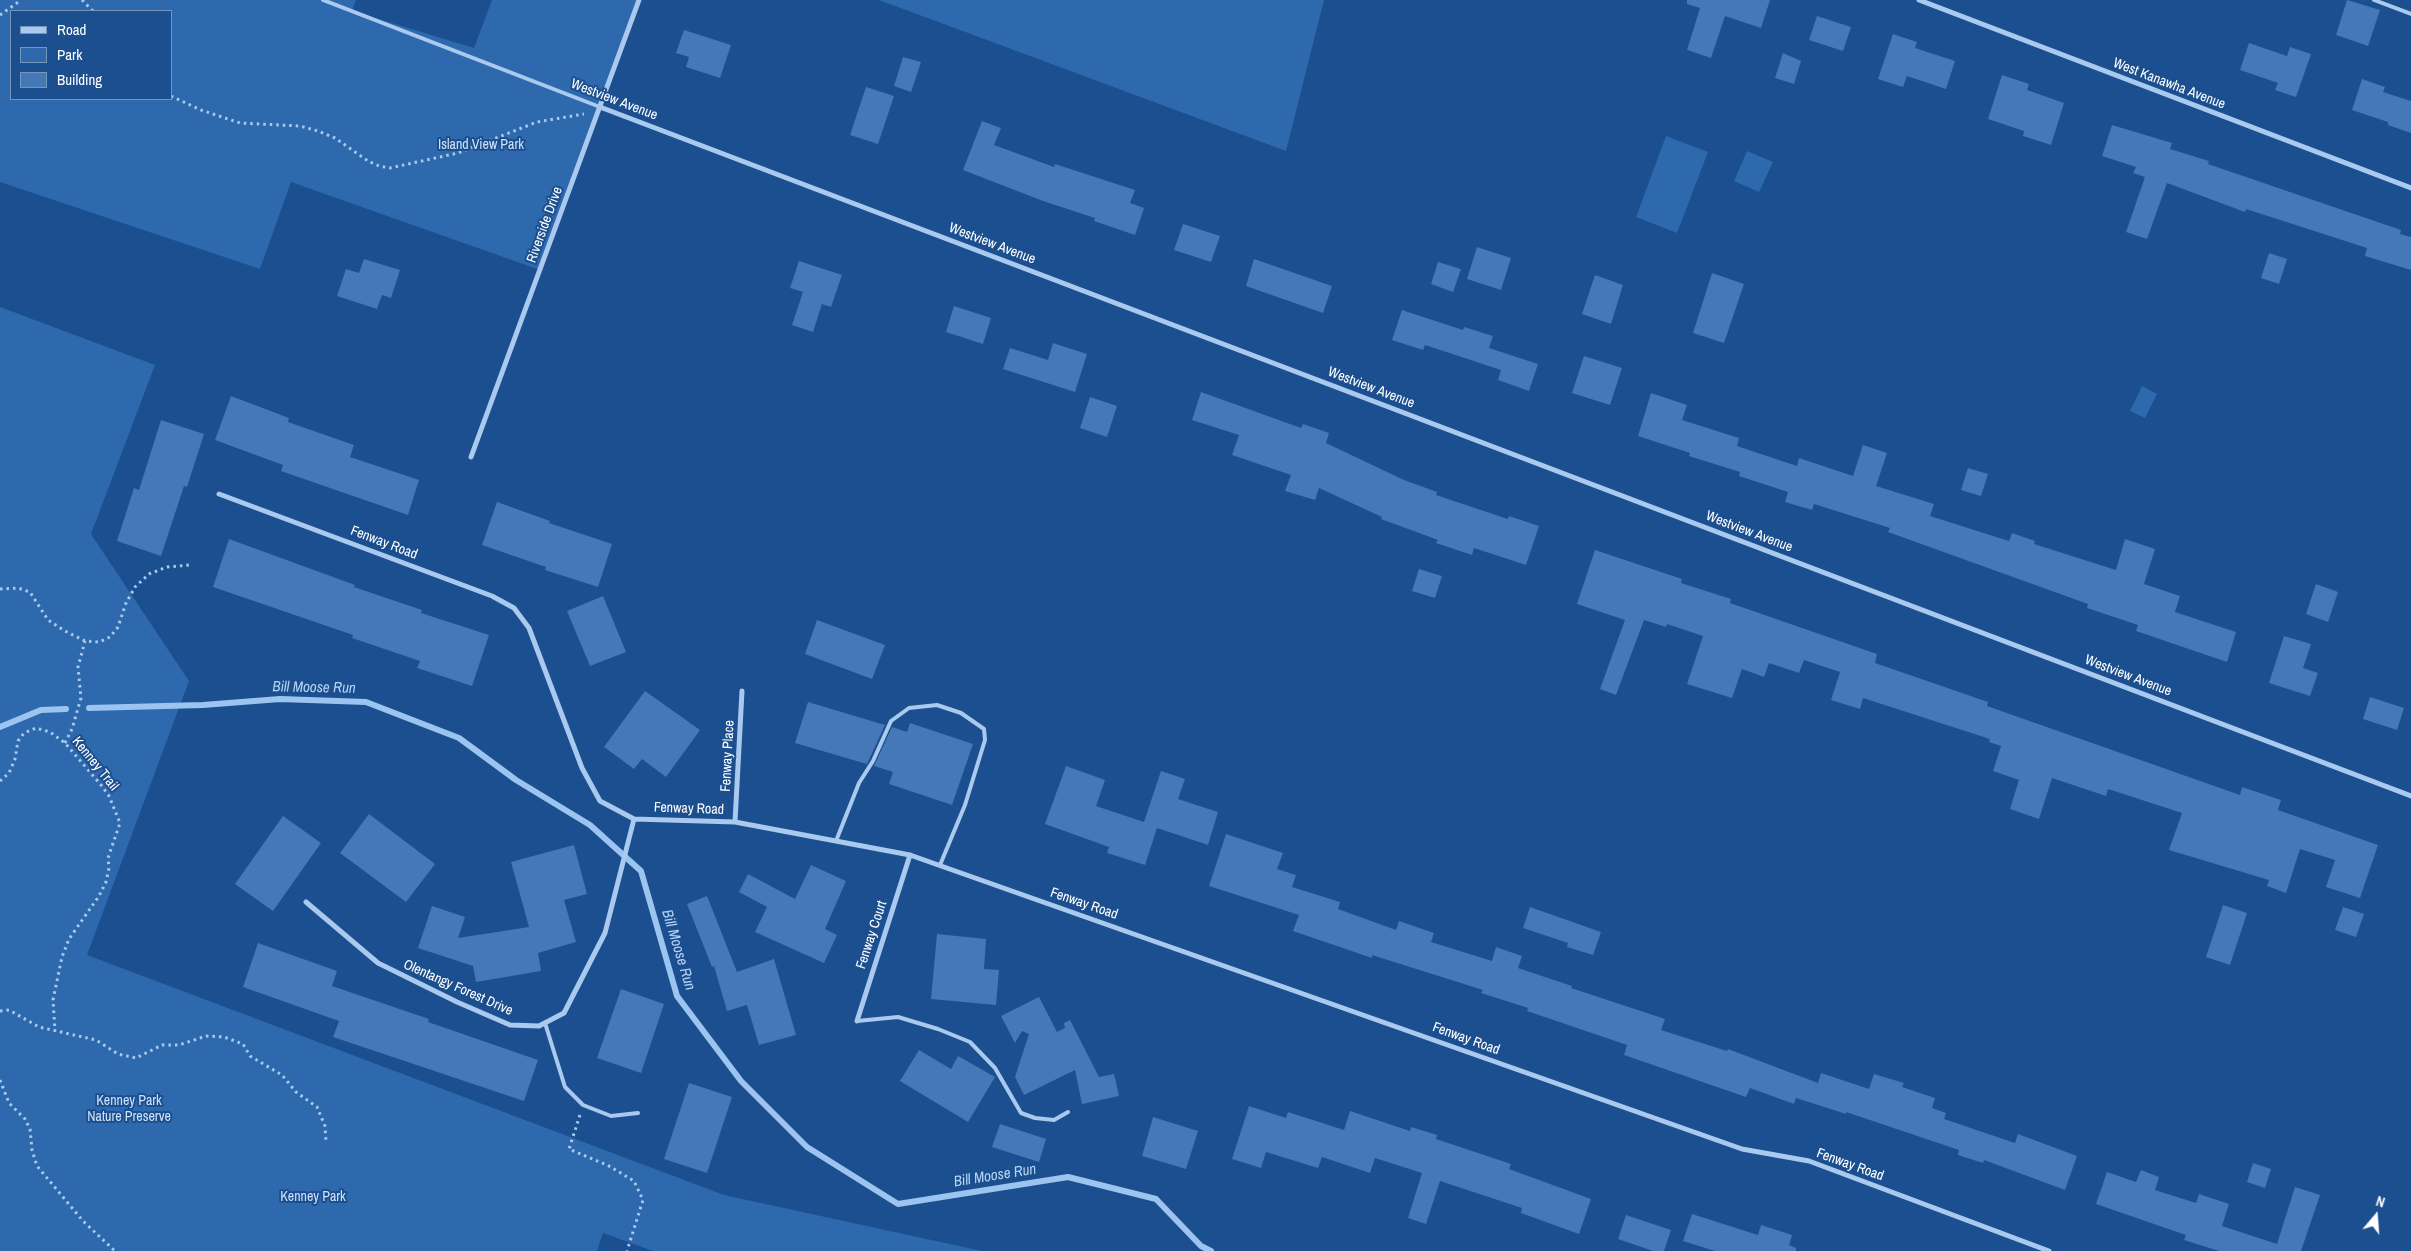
<!DOCTYPE html>
<html>
<head>
<meta charset="utf-8">
<style>
  body { margin:0 }
  #map { position:relative; width:2411px; height:1251px; overflow:hidden; background:#1b4f8f; font-family:"Archivo Narrow",sans-serif }
  canvas { display:block }
  .legend { position:absolute; left:10px; top:10px; width:162px; height:90px; box-sizing:border-box; background:#1b4f8f; border:1px solid #7695bc; margin:0; padding:6px 9px; list-style:none; font-size:15px; color:#fff }
  .legend li { display:flex; align-items:center; gap:10px; height:25px }
  .legend b { width:25px; border:1px solid #7695bc }
  .north { position:absolute; left:2351px; top:1191px; width:50px; height:50px; -webkit-text-stroke:4px #1b4f8f; paint-order:stroke; rotate:18deg; font-size:14px; font-weight:700; line-height:20px; text-align:center; color:#fff }
  .north::after { content:''; display:block; margin:auto; width:18px; height:22px; background:#fff; clip-path:polygon(50% 0,100% 100%,50% 72%,0 100%) }
</style>
</head>
<body>
<div id="map">
<canvas width="2411" height="1251"></canvas>
<ul class="legend">
<li><b style="height:6px;background:#a9c9ee"></b>Road</li>
<li><b style="height:14px;background:#2e69ad"></b>Park</li>
<li><b style="height:14px;background:#4478b7"></b>Building</li>
</ul>
<div class="north">N</div>
</div>
<script>
const ctx = document.querySelector('canvas').getContext('2d');
ctx.lineJoin = 'round';
function paint(path, color) {
  ctx.fillStyle = color;
  ctx.fill(path, 'evenodd');
}
function shape(rows) {
  const path = new Path2D();
  for (const r of rows) {
    path.moveTo(r[0], r[1]);
    for (let i = 2; i < r.length; i += 2) path.lineTo(r[i], r[i + 1]);
  }
  return path;
}
function stroke(path, color, width, dash) {
  ctx.strokeStyle = color;
  ctx.lineWidth = width;
  ctx.lineCap = dash ? 'butt' : 'round';
  ctx.setLineDash(dash || []);
  ctx.stroke(path);
}
function write(font, color, halo, rows, align = 'center') {
  ctx.font = font + ' "Archivo Narrow",sans-serif';
  ctx.lineWidth = 4;
  ctx.setLineDash([]);
  ctx.textBaseline = 'middle';
  ctx.strokeStyle = halo;
  ctx.fillStyle = color;
  for (const [text, x, y, turn = 0] of rows) {
    ctx.save();
    ctx.translate(x, y);
    ctx.rotate((+turn || 0) * Math.PI / 180);
    ctx.textAlign = isNaN(turn) ? turn : align;
    if (halo) ctx.strokeText(text, 0, 0);
    ctx.fillText(text, 0, 0);
    ctx.restore();
  }
}
paint(shape([
  [0,0,356,0,352,11,474,48,492,0,639,0,540,270,291,182,260,269,0,182],
  [11,11,171,11,171,99,11,99],
  [879,0,1324,0,1286,151],
  [1666,136,1708,152,1677,233,1636,217],
  [1747,151,1773,162,1759,192,1734,181],
  [0,307,155,365,91,534,189,681,87,955,724,1195,982,1251,653,1251,603,1233,597,1251,0,1251],
  [2142,386,2157,394,2145,418,2130,411]
]), '#2e69ad');
stroke(shape([
  [89,708,203,705,280,699,366,702,459,738,516,780,590,825,641,871,677,996,741,1081,807,1147,898,1204,1068,1177,1156,1199,1201,1246,1211,1251],
  [0,727,41,710,66,709]
]), '#9cc4f0', 6);
paint(shape([
  [1687,0,1770,0,1761,28,1725,16,1711,58,1687,50,1700,8,1687,4],
  [2347,0,2380,10,2368,46,2336,35],
  [1817,16,1851,27,1843,51,1809,40],
  [684,30,731,45,720,78,686,67,689,57,676,53],
  [1893,34,1917,42,1915,48,1955,61,1946,89,1907,76,1903,87,1878,79],
  [2249,43,2287,56,2290,47,2311,54,2296,97,2275,90,2278,83,2240,70],
  [1783,53,1801,61,1794,84,1775,78],
  [903,57,921,62,911,92,894,86],
  [2002,75,2029,84,2027,90,2064,103,2051,145,2023,136,2024,131,1988,119],
  [2362,79,2385,87,2383,92,2411,101,2411,133,2388,125,2388,122,2352,110],
  [866,87,894,96,878,144,850,135],
  [982,121,1001,128,994,145,1054,167,1055,164,1135,190,1130,203,1144,208,1135,235,1094,221,1095,218,1043,201,963,170],
  [2112,125,2172,143,2170,149,2209,161,2208,164,2401,230,2400,234,2411,237,2411,270,2365,256,2367,248,2246,209,2245,212,2167,183,2147,239,2126,232,2145,177,2133,173,2136,167,2102,156],
  [1183,224,1220,236,1211,262,1174,250],
  [1477,247,1511,258,1501,290,1467,279],
  [2269,253,2287,259,2279,284,2261,278],
  [364,259,400,270,391,298,382,295,377,309,337,296,346,269,359,273],
  [1254,259,1332,286,1323,313,1246,286],
  [799,261,842,275,831,307,822,304,813,332,792,325,803,292,790,288],
  [1438,262,1461,269,1453,292,1431,284],
  [1712,273,1744,284,1724,343,1693,333],
  [1595,275,1623,285,1611,324,1582,314],
  [954,306,991,318,983,344,946,332],
  [1402,310,1463,330,1464,327,1493,336,1489,348,1538,364,1529,391,1498,380,1501,370,1425,345,1423,350,1392,340],
  [1053,343,1087,354,1075,392,1003,369,1010,348,1048,360],
  [1584,356,1622,368,1610,405,1572,393],
  [1201,392,1301,428,1303,424,1329,433,1326,443,1404,480,1437,492,1436,495,1508,519,1509,516,1539,526,1526,565,1474,548,1472,555,1436,543,1438,540,1381,519,1382,517,1319,488,1315,500,1285,491,1291,475,1232,455,1239,435,1192,420],
  [1651,393,1687,405,1682,420,1739,438,1737,446,1797,466,1799,458,1853,476,1863,445,1887,453,1876,486,1934,504,1930,516,2009,541,2012,533,2035,541,2034,544,2116,570,2125,539,2155,549,2144,584,2180,596,2175,612,2236,632,2227,662,2136,631,2138,625,2087,608,2088,604,1888,532,1890,528,1814,504,1812,510,1785,502,1788,492,1739,476,1740,472,1689,456,1690,453,1638,436],
  [231,396,289,418,288,422,354,445,350,457,419,480,408,515,281,471,283,465,215,440],
  [1090,397,1117,406,1107,437,1080,428],
  [161,420,204,434,187,487,184,486,161,556,117,541,134,488,139,490],
  [1968,468,1988,474,1981,496,1961,490],
  [497,502,550,521,549,523,612,544,598,587,545,570,546,567,482,545],
  [229,539,355,585,354,587,422,610,421,613,489,635,472,686,417,668,420,661,352,638,353,635,213,587],
  [1595,550,1682,579,1681,583,1731,599,1730,603,1877,654,1875,663,1988,702,1987,706,2240,795,2242,787,2281,800,2278,810,2378,845,2360,898,2326,887,2335,860,2300,849,2286,893,2267,886,2269,880,2169,850,2182,813,2108,789,2106,796,2052,778,2039,819,2010,809,2019,780,1993,771,2001,746,1989,742,1990,739,1863,698,1860,709,1831,700,1840,672,1804,660,1799,673,1769,663,1764,677,1742,669,1732,698,1687,684,1703,636,1667,624,1666,627,1644,620,1616,695,1600,689,1625,620,1577,604],
  [1419,569,1442,576,1435,598,1412,591],
  [2316,584,2338,592,2328,622,2306,614],
  [603,596,626,652,590,666,567,611],
  [817,620,885,645,872,679,805,654],
  [2284,636,2311,644,2303,668,2318,673,2310,696,2269,683],
  [645,691,700,730,666,777,642,759,634,769,604,747],
  [2370,697,2404,708,2397,730,2363,719],
  [808,702,885,725,867,764,795,743],
  [910,723,973,744,952,805,889,784,893,772,874,766,892,727,907,732],
  [1066,766,1105,780,1096,806,1144,822,1161,771,1185,779,1178,799,1218,812,1208,845,1157,828,1145,865,1107,853,1109,847,1045,824],
  [369,814,435,864,406,902,340,853],
  [283,816,321,843,273,911,235,884],
  [1226,834,1283,853,1277,869,1296,875,1292,887,1340,902,1338,909,1396,930,1399,921,1434,933,1431,942,1492,961,1496,947,1522,956,1518,968,1572,986,1571,988,1665,1019,1661,1030,1727,1051,1728,1049,1818,1083,1821,1073,1869,1089,1874,1074,1904,1083,1902,1087,1935,1098,1932,1108,1946,1113,1944,1119,2015,1143,2018,1134,2077,1156,2065,1190,1984,1160,1983,1163,1958,1155,1959,1150,1846,1112,1846,1114,1796,1098,1794,1104,1750,1088,1746,1097,1624,1055,1627,1045,1527,1011,1528,1008,1481,993,1483,990,1372,955,1372,958,1293,931,1299,915,1209,886],
  [574,845,587,894,564,900,576,942,538,953,541,971,476,982,473,966,418,948,432,906,465,917,458,938,529,927,511,862],
  [811,865,846,881,825,929,837,935,824,963,755,932,767,907,739,892,748,874,795,899],
  [707,896,737,972,774,959,796,1035,759,1045,747,1005,727,1011,714,966,712,967,687,904],
  [2223,905,2247,913,2230,965,2206,957],
  [1530,907,1601,932,1593,955,1567,947,1568,943,1523,928],
  [2343,907,2364,914,2356,937,2335,930],
  [937,934,986,939,984,969,999,970,996,1005,931,999],
  [258,943,337,971,332,986,429,1019,428,1022,538,1060,524,1101,333,1037,339,1021,243,987],
  [621,989,664,1004,641,1073,597,1058],
  [1039,997,1057,1032,1065,1028,1064,1023,1070,1020,1099,1077,1114,1074,1119,1096,1082,1104,1075,1070,1024,1095,1015,1077,1029,1034,1022,1031,1015,1043,1001,1016],
  [919,1050,951,1069,958,1056,995,1077,968,1122,900,1081],
  [689,1083,732,1097,707,1173,664,1159],
  [1249,1106,1286,1118,1288,1112,1344,1130,1350,1111,1410,1131,1411,1127,1437,1135,1436,1139,1511,1164,1509,1169,1591,1199,1579,1234,1521,1213,1522,1208,1440,1181,1426,1224,1408,1218,1422,1173,1375,1158,1370,1173,1322,1157,1318,1168,1266,1152,1261,1168,1232,1159],
  [1153,1117,1198,1131,1186,1169,1142,1156],
  [1000,1124,1046,1139,1039,1162,992,1147],
  [2253,1163,2271,1169,2265,1188,2247,1182],
  [2141,1170,2159,1177,2155,1190,2196,1203,2199,1194,2229,1204,2222,1226,2277,1244,2295,1187,2320,1195,2301,1251,2219,1251,2184,1240,2186,1235,2096,1204,2107,1172,2136,1182],
  [1692,1214,1758,1235,1761,1225,1792,1235,1789,1245,1796,1248,1796,1251,1715,1251,1683,1241],
  [1626,1215,1671,1230,1664,1251,1653,1251,1618,1239]
]), '#4478b7');
stroke(shape([
  [82,0,93,11],
  [0,15,21,0],
  [171,96,201,110,240,123,300,126,318,131,335,138,368,161,379,166,390,168,458,153,537,122,584,114],
  [0,589,18,588,30,592,48,620,65,631,85,641,99,642,110,637,118,627,126,603,135,587,149,574,167,567,190,565],
  [65,743,72,729,81,698,78,667,85,641],
  [0,781,9,773,15,759,18,741,24,733,36,728,50,732,65,743,101,785,109,796,120,823,108,858,109,868,106,882,99,896,69,939,62,957,53,1000,55,1031],
  [0,1011,9,1010,39,1027,96,1040,118,1054,136,1058,162,1045,179,1045,206,1036,224,1037,243,1044,250,1056,282,1075,296,1092,317,1107,325,1126,326,1142],
  [0,1080,9,1103,25,1119,30,1129,32,1150,37,1166,83,1221,115,1251],
  [580,1115,569,1149,609,1166,634,1181,643,1200,627,1251]
]), '#a9c9ee', 3, [2.5, 4]);
stroke(shape([
  [323,0,600,107],
  [2374,0,2411,14],
  [836,841,859,783,873,761,891,721,909,708,937,705,961,713,984,729,985,740,965,805,940,865],
  [857,1021,898,1017,938,1029,970,1042,995,1068,1021,1113,1035,1118,1054,1120,1068,1112],
  [545,1023,565,1087,583,1105,611,1116,638,1113]
]), '#a9c9ee', 4);
stroke(shape([
  [1919,0,2411,188],
  [600,107,2411,796],
  [471,457,639,0],
  [219,494,492,596,514,608,529,628,582,768,600,801,634,819,735,822,910,855,1742,1149,1809,1161,2049,1251],
  [735,822,742,691],
  [306,902,378,963,457,1002,510,1025,539,1026,564,1013,605,933,634,819],
  [857,1021,910,855]
]), '#a9c9ee', 5);
write('14px', '#fff', '#1b4f8f', [
  ["West Kanawha Avenue",2169,84,21],
  ["Westview Avenue",614,100,21],
  ["Riverside Drive",545,225,-70],
  ["Westview Avenue",992,244,21],
  ["Westview Avenue",1371,388,21],
  ["Westview Avenue",1749,532,21],
  ["Fenway Road",384,543,21],
  ["Westview Avenue",2128,676,21],
  ["Fenway Place",728,756,-87],
  ["Kenney Trail",95,764,51],
  ["Fenway Road",689,809,2],
  ["Fenway Road",1084,904,19],
  ["Fenway Court",872,935,-72],
  ["Olentangy Forest Drive",458,988,24],
  ["Fenway Road",1466,1039,20],
  ["Fenway Road",1850,1165,20]
]);
write('14px', '#cfe3fa', '#1b4f8f', [
  ["Island View Park",481,145],
  ["Kenney Park",129,1101],
  ["Nature Preserve",129,1117],
  ["Kenney Park",313,1197]
]);
write('italic 15px', '#b5d3f5', '#1b4f8f', [
  ["Bill Moose Run",314,688,1],
  ["Bill Moose Run",678,950,73],
  ["Bill Moose Run",995,1176,-9]
]);
</script>
</body>
</html>
